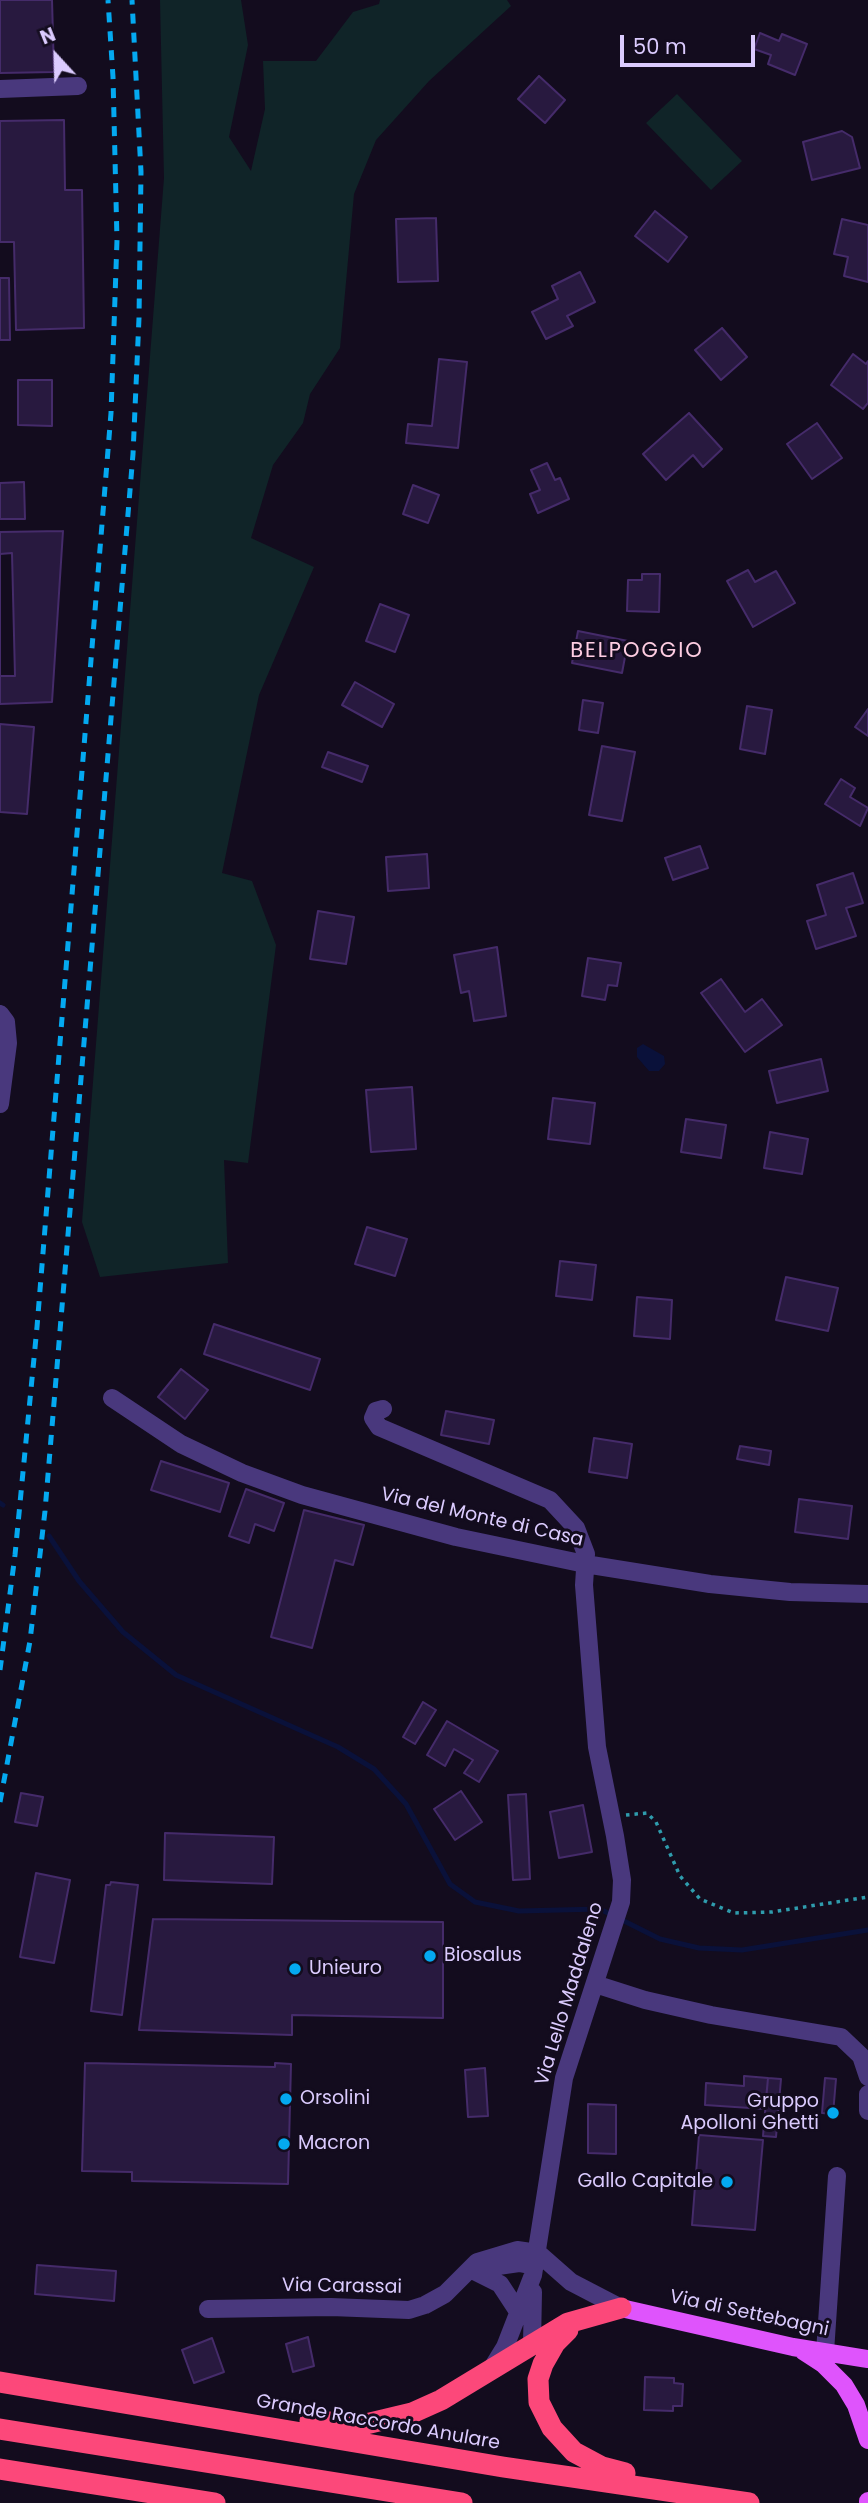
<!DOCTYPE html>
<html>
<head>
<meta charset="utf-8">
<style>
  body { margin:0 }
  #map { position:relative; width:868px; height:2503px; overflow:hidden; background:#130c1e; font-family:Poppins,sans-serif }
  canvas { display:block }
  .north { position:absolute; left:21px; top:21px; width:70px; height:70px; -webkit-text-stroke:5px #130c1e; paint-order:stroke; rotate:338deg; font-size:19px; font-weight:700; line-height:28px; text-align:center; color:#dbcbfe }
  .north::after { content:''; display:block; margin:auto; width:24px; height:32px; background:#dbcbfe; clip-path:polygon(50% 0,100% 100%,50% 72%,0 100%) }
  .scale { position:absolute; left:620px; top:35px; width:135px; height:32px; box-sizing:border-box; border:4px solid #dbcbfe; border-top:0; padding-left:9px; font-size:21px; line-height:24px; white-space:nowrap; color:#dbcbfe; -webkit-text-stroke:5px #130c1e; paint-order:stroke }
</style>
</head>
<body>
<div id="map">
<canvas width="868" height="2503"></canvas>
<div class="north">N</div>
<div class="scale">50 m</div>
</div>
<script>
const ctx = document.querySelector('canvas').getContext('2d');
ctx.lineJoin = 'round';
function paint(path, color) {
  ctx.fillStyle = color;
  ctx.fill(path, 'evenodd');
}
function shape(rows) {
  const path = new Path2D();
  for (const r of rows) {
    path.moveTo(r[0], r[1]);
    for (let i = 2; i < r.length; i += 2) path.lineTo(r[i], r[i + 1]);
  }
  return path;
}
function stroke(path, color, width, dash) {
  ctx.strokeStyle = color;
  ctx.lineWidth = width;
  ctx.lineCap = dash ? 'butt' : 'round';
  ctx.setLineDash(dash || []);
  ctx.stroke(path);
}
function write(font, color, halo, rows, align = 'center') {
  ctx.font = font + ' Poppins,sans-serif';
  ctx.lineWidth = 6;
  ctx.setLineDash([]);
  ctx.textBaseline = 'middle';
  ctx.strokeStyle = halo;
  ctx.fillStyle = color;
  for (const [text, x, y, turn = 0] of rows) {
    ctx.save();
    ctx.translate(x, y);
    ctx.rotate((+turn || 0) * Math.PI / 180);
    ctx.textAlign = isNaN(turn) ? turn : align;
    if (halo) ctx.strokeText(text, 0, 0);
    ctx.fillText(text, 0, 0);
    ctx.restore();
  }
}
paint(shape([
  [160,0,241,0,248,45,229,137,251,171,265,109,263,61,316,61,353,12,379,4,380,0,507,0,511,6,429,81,376,140,354,194,340,348,310,394,303,423,273,465,251,538,314,567,259,695,222,873,252,881,276,945,248,1163,224,1160,228,1263,100,1277,82,1222,164,178],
  [677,94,742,161,711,190,646,123]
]), '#102428');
paint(shape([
  [643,1044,664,1056,665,1064,659,1071,649,1071,637,1057,637,1048]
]), '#0a113a');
stroke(shape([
  [0,1503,3,1505],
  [49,1536,79,1581,123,1632,176,1675,338,1747,374,1769,406,1804,450,1884,475,1902,519,1911,600,1909,660,1939,699,1948,742,1950,868,1930]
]), '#0a113a', 5);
const building = shape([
  [0,0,52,0,54,72,0,73,0,0],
  [760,33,779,41,782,34,807,44,795,75,768,64,771,55,754,49,760,33],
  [539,76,565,100,545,123,518,99,539,76],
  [64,120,65,190,82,190,84,328,16,330,14,242,0,242,0,121,64,120],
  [842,131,852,137,860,168,812,180,803,142,842,131],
  [655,211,687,237,668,262,635,236,655,211],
  [436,218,438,281,398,282,396,219,436,218],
  [842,219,868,225,868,282,844,276,848,257,834,254,842,219],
  [580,272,595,302,567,316,573,326,546,339,532,312,558,299,552,286,580,272],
  [0,278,9,278,10,340,0,340,0,278],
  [722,328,747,357,721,380,695,350,722,328],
  [853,354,866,364,868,361,868,403,863,409,831,385,853,354],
  [439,359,467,362,458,448,406,443,408,424,432,426,439,359],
  [18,380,52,380,52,426,18,425,18,380],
  [689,413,722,449,703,467,693,455,666,480,643,454,689,413],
  [817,423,842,458,812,479,787,444,817,423],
  [547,463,555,480,560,478,569,499,538,513,530,494,540,490,531,470,547,463],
  [24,482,25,519,0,519,0,483,24,482],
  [413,485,439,495,428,523,403,514,413,485],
  [63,531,52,702,0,704,0,532,63,531],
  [12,553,15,676,0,676,0,554,12,553],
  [748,570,755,582,776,571,795,603,753,627,727,581,748,570],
  [642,574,660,574,659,612,627,611,628,580,642,580,642,574],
  [380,604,409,615,395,652,366,641,380,604],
  [578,631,628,641,622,673,572,663,578,631],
  [355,682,394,704,382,727,342,705,355,682],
  [583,700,603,703,598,733,579,730,583,700],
  [747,706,772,710,765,754,740,749,747,706],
  [868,709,868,736,855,727,868,709],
  [0,724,34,727,27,814,0,812,0,724],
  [602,746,635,752,622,821,589,815,602,746],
  [328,752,368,766,362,782,322,767,328,752],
  [841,779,855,788,850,797,868,808,860,826,825,804,841,779],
  [700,846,708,868,673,880,665,858,700,846],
  [427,854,429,888,388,891,386,857,427,854],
  [853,873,863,903,846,908,856,936,816,949,807,921,826,915,817,885,853,873],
  [318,911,354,917,346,964,310,959,318,911],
  [497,947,506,1016,474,1021,469,991,461,993,454,955,497,947],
  [588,958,621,963,617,986,608,985,605,1000,582,996,588,958],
  [721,979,745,1012,762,999,782,1025,745,1052,701,993,721,979],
  [821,1059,828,1091,777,1103,769,1071,821,1059],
  [412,1087,416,1149,371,1152,366,1090,412,1087],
  [553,1098,595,1103,590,1144,548,1139,553,1098],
  [686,1119,726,1125,721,1158,681,1152,686,1119],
  [770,1132,808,1139,802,1174,764,1168,770,1132],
  [367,1227,407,1239,395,1276,355,1264,367,1227],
  [560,1261,596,1265,592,1300,556,1296,560,1261],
  [786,1277,838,1288,828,1331,776,1320,786,1277],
  [637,1297,672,1300,670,1339,634,1336,637,1297],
  [214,1324,320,1359,310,1390,204,1354,214,1324],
  [181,1369,208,1390,185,1419,158,1397,181,1369],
  [446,1411,494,1420,489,1444,441,1435,446,1411],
  [594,1438,632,1444,627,1478,589,1472,594,1438],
  [740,1446,771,1451,769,1465,737,1459,740,1446],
  [161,1461,229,1483,220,1512,151,1490,161,1461],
  [246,1489,284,1503,274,1531,255,1524,249,1543,229,1536,246,1489],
  [799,1499,852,1506,848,1539,795,1532,799,1499],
  [304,1510,364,1525,353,1565,335,1560,312,1648,271,1637,304,1510],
  [423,1702,436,1710,415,1744,403,1737,423,1702],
  [447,1721,498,1751,479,1782,464,1773,473,1760,454,1749,445,1766,427,1755,447,1721],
  [461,1791,482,1822,455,1840,434,1809,461,1791],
  [21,1793,43,1797,37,1826,15,1822,21,1793],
  [526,1794,530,1879,513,1880,508,1795,526,1794],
  [583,1805,592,1852,559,1858,550,1812,583,1805],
  [165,1833,274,1837,272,1884,164,1880,165,1833],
  [36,1873,70,1880,54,1963,20,1957,36,1873],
  [111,1882,138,1885,122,2015,91,2011,106,1885,110,1885,111,1882],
  [153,1919,443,1922,443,2018,292,2015,292,2035,139,2030,153,1919],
  [85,2063,275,2067,275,2063,291,2064,288,2184,132,2181,132,2172,82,2171,85,2063],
  [485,2068,488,2116,468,2117,465,2070,485,2068],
  [744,2076,768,2078,765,2109,705,2105,706,2083,744,2086,744,2076],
  [768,2078,781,2079,776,2137,763,2136,768,2078],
  [825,2078,836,2079,833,2114,822,2113,825,2078],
  [588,2104,616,2105,616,2154,588,2153,588,2104],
  [699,2135,763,2140,755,2230,692,2225,699,2135],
  [37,2265,116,2271,114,2301,35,2294,37,2265],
  [308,2337,314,2366,293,2372,286,2344,308,2337],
  [212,2338,224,2372,194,2383,182,2350,212,2338],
  [645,2377,674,2378,674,2383,683,2384,682,2406,673,2406,673,2411,644,2410,645,2377]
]);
paint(building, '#28193f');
stroke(building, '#452b6a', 2);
stroke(shape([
  [626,1815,647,1813,656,1822,680,1876,700,1899,734,1913,772,1912,868,1897]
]), '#2f9cad', 3.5, [3.5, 5]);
stroke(shape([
  [0,89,78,86],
  [0,1014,6,1022,8,1043,0,1104],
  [112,1398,181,1444,242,1473,302,1495,456,1537,585,1564,710,1584,790,1592,868,1594],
  [383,1409,376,1411,373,1418,379,1427,550,1500,576,1528,586,1554,584,1585,597,1747,615,1836,622,1880,621,1902,564,2078,533,2275,505,2347,492,2368],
  [595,1984,645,2000,711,2015,841,2037,861,2056,868,2077],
  [868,2094,868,2111],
  [484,2268,519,2263,535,2266],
  [474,2271,500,2284,519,2313],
  [208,2309,331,2307,409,2310,425,2305,445,2294,477,2262,517,2250,538,2253,571,2282,621,2308],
  [532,2344,533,2292],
  [825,2352,837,2176]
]), '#49387d', 18);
stroke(shape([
  [621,2308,793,2347,868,2359],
  [803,2351,823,2364,844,2385,856,2405,868,2440],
  [868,2503,868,2501]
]), '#df54fc', 18);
stroke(shape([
  [568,2330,555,2343,543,2364,538,2379,539,2402,552,2428,574,2452,602,2467,625,2473],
  [0,2382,503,2467,749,2503],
  [310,2421,366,2424,412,2413,441,2400,568,2323,621,2308],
  [0,2429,462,2503],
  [0,2469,215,2503]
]), '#fc487a', 21);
stroke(shape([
  [0,1670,15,1555,37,1327,111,413,117,240,113,77,108,0],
  [0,1802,30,1641,45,1511,133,454,139,318,141,172,132,0]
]), '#04a9f0', 5, [10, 9]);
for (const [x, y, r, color] of [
  [430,1956,7,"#04a9f0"],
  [295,1969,7,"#04a9f0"],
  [286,2099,7,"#04a9f0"],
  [833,2113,7,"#04a9f0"],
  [284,2144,7,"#04a9f0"],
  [727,2182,7,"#04a9f0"]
]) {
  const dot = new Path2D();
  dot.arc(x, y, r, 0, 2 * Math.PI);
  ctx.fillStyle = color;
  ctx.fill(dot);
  stroke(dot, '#130c1e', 2.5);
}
write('19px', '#dbcbfe', '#130c1e', [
  ["Via del Monte di Casa",482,1518,13],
  ["Via Lello Maddaleno",570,1994,-73],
  ["Via Carassai",342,2287,1],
  ["Via di Settebagni",749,2314,12],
  ["Grande Raccordo Anulare",378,2423,10]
]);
write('19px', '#dbcbfe', '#130c1e', [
  ["Biosalus",444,1956],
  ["Unieuro",309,1969],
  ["Orsolini",300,2099],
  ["Gruppo",819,2102,"right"],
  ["Apolloni Ghetti",819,2124,"right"],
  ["Macron",298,2144],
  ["Gallo Capitale",713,2182,"right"]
], 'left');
ctx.letterSpacing = '2px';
write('21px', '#fecde2', '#130c1e', [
  ["BELPOGGIO",637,652]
]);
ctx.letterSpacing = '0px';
</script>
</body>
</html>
